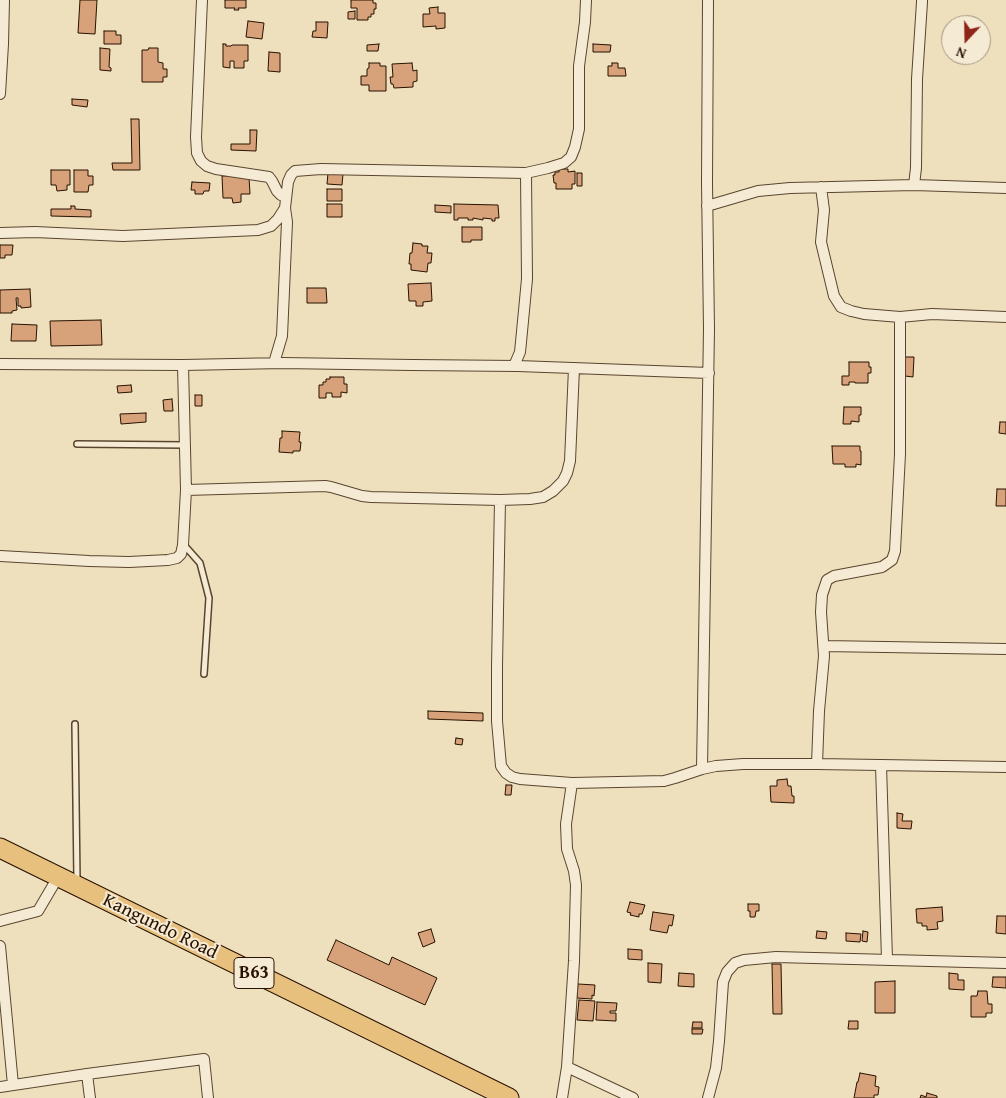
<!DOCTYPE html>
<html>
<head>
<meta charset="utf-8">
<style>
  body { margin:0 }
  #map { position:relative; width:1006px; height:1098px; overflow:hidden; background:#efe0bd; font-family:"Gentium Book Plus",serif }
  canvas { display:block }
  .north { position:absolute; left:941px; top:15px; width:50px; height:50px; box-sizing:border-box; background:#f5ebd4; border:1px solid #a3947f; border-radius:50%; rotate:201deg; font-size:14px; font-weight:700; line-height:20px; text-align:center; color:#271100 }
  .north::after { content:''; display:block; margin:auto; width:18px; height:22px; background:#8f2418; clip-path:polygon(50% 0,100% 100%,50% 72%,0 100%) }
</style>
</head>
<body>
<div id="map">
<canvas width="1006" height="1098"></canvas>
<div class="north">N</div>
</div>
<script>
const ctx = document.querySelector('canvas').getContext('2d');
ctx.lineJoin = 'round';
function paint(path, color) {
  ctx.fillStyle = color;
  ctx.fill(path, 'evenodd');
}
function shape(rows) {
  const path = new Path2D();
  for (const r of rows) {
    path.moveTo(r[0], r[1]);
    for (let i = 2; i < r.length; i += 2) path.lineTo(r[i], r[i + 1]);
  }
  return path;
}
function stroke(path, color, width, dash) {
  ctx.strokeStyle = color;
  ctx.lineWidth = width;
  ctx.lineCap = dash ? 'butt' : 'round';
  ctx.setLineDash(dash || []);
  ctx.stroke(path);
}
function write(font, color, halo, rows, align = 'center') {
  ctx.font = font + ' "Gentium Book Plus",serif';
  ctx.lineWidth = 4;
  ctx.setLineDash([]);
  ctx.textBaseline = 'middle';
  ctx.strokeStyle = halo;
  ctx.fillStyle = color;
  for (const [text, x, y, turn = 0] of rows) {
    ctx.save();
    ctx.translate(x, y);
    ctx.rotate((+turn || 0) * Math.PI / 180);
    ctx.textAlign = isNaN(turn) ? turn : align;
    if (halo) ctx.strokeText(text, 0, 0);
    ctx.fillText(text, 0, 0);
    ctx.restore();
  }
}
const building = shape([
  [80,0,97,0,95,34,78,33,80,0],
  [225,0,246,0,246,8,238,8,239,10,234,10,235,8,225,8,225,0],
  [351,0,373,0,373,3,376,3,376,9,374,9,374,14,371,14,371,17,368,17,368,20,357,20,357,8,351,8,351,0],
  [438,7,438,13,445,13,445,28,436,29,436,26,423,27,423,14,430,14,429,8,438,7],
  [355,11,355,19,348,19,348,12,355,11],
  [248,21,264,23,262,39,246,37,248,21],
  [316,22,328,22,327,38,312,37,313,31,316,31,316,22],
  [104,31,116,31,116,35,121,35,121,44,104,44,104,31],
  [223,44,226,44,226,46,231,46,232,45,248,45,248,61,244,61,244,68,234,68,234,61,230,61,230,68,223,67,223,44],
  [379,44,378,51,367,51,367,45,379,44],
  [593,44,611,45,610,52,593,52,593,44],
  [100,48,110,49,109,67,111,68,111,71,100,70,100,48],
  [149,48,158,48,158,62,163,63,163,69,167,69,167,77,163,77,163,82,142,82,142,50,148,50,149,48],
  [269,52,280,53,280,72,268,71,269,52],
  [369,63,380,63,380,66,386,66,386,91,369,91,369,85,361,85,361,76,367,76,367,69,369,68,369,63],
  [412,63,413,71,417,70,417,81,413,82,413,87,394,88,393,84,391,84,390,77,393,77,392,64,412,63],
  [612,63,618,63,618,68,625,68,626,76,608,76,608,66,612,66,612,63],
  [72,99,88,100,87,107,72,105,72,99],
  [131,119,139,119,140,170,113,170,112,163,132,163,131,119],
  [250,130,257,130,256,151,231,150,231,144,250,144,250,130],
  [559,169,568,169,568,172,575,171,575,184,572,184,572,189,556,189,556,183,554,183,553,175,555,175,555,172,559,172,559,169],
  [51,170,70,170,70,185,67,185,67,190,57,191,56,185,51,185,51,170],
  [74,170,88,170,88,176,93,176,93,185,89,185,88,192,74,192,74,170],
  [328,173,343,174,342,185,327,184,328,173],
  [577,173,582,173,582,186,577,186,577,173],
  [243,175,249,177,250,194,241,194,241,202,233,203,232,198,223,198,222,176,243,175],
  [192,182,210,183,209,191,204,191,203,194,195,194,195,190,191,190,192,182],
  [327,189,342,189,342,201,327,201,327,189],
  [327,204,342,204,342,217,327,217,327,204],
  [454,204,498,205,499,218,495,218,495,221,492,221,492,219,483,218,483,220,473,218,473,220,468,220,468,218,458,218,458,220,454,220,454,204],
  [435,205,451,206,451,213,435,212,435,205],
  [71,206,75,206,75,209,91,210,91,217,51,216,51,209,71,209,71,206],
  [462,227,482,227,482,240,471,240,471,242,462,242,462,227],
  [413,243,422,244,422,246,428,246,427,253,432,253,431,263,428,263,427,272,411,270,411,264,409,264,410,253,412,253,413,243],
  [0,245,13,245,12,255,5,255,5,258,0,258,0,245],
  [431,283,432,301,423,302,423,306,416,306,416,301,409,301,408,284,431,283],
  [307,288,326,288,327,303,307,303,307,288],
  [30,289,31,307,21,308,21,306,18,306,18,298,16,298,17,310,12,311,12,313,0,313,0,290,30,289],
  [101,320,102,345,51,346,50,321,101,320],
  [12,324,37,325,36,341,11,341,12,324],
  [905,357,914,357,913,377,905,376,905,357],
  [849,362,869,362,869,367,871,367,871,373,868,373,868,383,855,383,855,382,849,382,849,385,842,385,842,376,849,376,849,362],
  [330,377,344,377,344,384,347,384,347,393,341,392,341,397,332,397,332,393,326,393,326,398,319,398,319,385,323,385,323,382,326,382,326,379,330,379,330,377],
  [131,385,132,392,118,393,117,386,131,385],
  [195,395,202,395,202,406,195,406,195,395],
  [172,399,173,411,164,411,163,400,172,399],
  [844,407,861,407,861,415,859,415,859,422,851,421,851,424,843,424,844,407],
  [146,413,146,422,121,424,120,414,146,413],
  [1000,422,1006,422,1006,434,999,433,1000,422],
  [282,431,300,432,299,442,301,442,300,451,293,451,293,453,279,452,280,438,282,438,282,431],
  [832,446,860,446,860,451,861,451,861,465,856,464,856,467,845,467,845,464,833,464,832,446],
  [997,489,1006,489,1006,506,996,506,997,489],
  [428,711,483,713,483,721,428,719,428,711],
  [456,738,463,739,462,745,455,744,456,738],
  [787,779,788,786,791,786,792,796,794,796,794,803,771,802,770,786,777,786,777,780,787,779],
  [506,785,512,785,511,795,505,795,506,785],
  [897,813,903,814,902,821,912,821,911,829,897,828,897,813],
  [630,902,645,905,642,914,639,914,639,917,630,915,631,913,627,912,630,902],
  [748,904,759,904,759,911,756,911,755,917,750,917,750,911,748,911,748,904],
  [942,907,943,921,937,922,938,929,927,930,927,926,922,926,922,923,917,923,916,909,942,907],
  [653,912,674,915,672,926,669,925,667,933,650,930,653,912],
  [997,916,1006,916,1006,934,996,933,997,916],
  [431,929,435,942,423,947,418,933,431,929],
  [817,931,827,932,826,939,816,938,817,931],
  [863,931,868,932,867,942,862,941,863,931],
  [846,933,861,934,860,942,846,941,846,933],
  [336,940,389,965,392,957,437,978,425,1005,327,960,336,940],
  [628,949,642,950,642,960,628,959,628,949],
  [648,963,662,964,661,983,648,982,648,963],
  [772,964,781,964,782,1014,773,1014,772,964],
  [679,973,694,974,694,987,678,986,679,973],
  [949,973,958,974,958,980,964,980,964,990,949,989,949,973],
  [993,977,1006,977,1006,988,992,987,993,977],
  [895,981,895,1013,875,1013,875,982,895,981],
  [578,984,595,985,594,996,592,995,592,999,577,998,578,984],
  [978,991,987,991,988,1004,992,1004,992,1013,986,1013,986,1017,971,1017,971,996,977,996,978,991],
  [579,1000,595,1001,593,1021,577,1020,579,1000],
  [597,1002,617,1003,616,1011,610,1011,610,1013,616,1013,616,1021,596,1020,597,1002],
  [849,1021,858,1021,858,1029,848,1029,849,1021],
  [693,1022,702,1022,702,1028,692,1028,693,1022],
  [692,1029,703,1029,702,1034,692,1034,692,1029],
  [860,1073,876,1076,875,1086,879,1087,878,1095,874,1095,874,1098,854,1098,857,1082,858,1082,860,1073],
  [927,1093,937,1096,937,1098,920,1098,921,1095,926,1097,927,1093]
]);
paint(building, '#d7a179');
stroke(building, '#271100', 1);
const lane = shape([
  [77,444,185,445],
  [184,545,200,563,209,598,204,674],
  [75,724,77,880]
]);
const street = shape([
  [202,0,196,137,197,153,201,161,207,166,216,169,269,177,272,181,277,191,281,195,286,197],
  [0,94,3,44,4,0],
  [526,173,548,168,564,163,571,157,575,147,579,129,579,66,585,22,586,0],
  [914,185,916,168,917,79,922,2,922,0],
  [821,187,824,210,821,242,834,296,841,307,851,311,864,314,900,317,932,314,1006,317],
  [707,206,758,191,790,188,914,185,1006,188],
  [0,233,35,232,123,236,258,230,271,226,278,219,285,208],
  [274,363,282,336,287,222,285,208,288,182,291,175,295,171,321,169,526,173,527,279,521,342,520,352,514,366],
  [0,364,183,365,283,363,412,365,518,366,709,373],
  [186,490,325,486,331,487,362,496,371,497,500,500,530,499,543,497,553,491,563,481,567,473,570,461,574,368],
  [500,500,497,667,497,721,501,766,506,773,512,777,520,779,572,783],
  [0,556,89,561,129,562,168,560,177,558,181,554,183,545,186,490,183,365],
  [824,646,1006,649],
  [817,764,819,711,824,656,821,612,822,595,827,580,834,576,882,567,892,560,895,551,900,454,900,317],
  [881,765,887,959],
  [702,769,709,329,707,183,708,0],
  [0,921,38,911,58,877],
  [0,946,13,1085],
  [567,1067,633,1098],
  [87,1074,90,1098],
  [0,1087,87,1074,204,1059,208,1098],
  [562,1098,567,1067,574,961,576,885,574,871,567,849,566,824,572,783,664,781,675,778,702,769,716,766,743,764,817,764,1006,767],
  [708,1098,716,1068,719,1041,723,982,727,972,735,963,744,960,776,957,1006,963]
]);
const highway = shape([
  [0,848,509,1098]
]);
stroke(lane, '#59452f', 8);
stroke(street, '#59452f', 12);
stroke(highway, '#271100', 21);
stroke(lane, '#f5ebd4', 5);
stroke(street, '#f5ebd4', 10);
stroke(highway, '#e8c07e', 19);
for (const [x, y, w] of [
  [254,973,40]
]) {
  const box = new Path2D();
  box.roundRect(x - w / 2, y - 15.5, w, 31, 4);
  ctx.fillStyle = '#f5ebd4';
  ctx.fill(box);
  stroke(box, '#271100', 1);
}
write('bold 18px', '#271100', null, [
  ["B63",254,973]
]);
write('19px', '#271100', '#f5ebd4', [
  ["Kangundo Road",160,927,26]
]);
</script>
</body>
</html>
